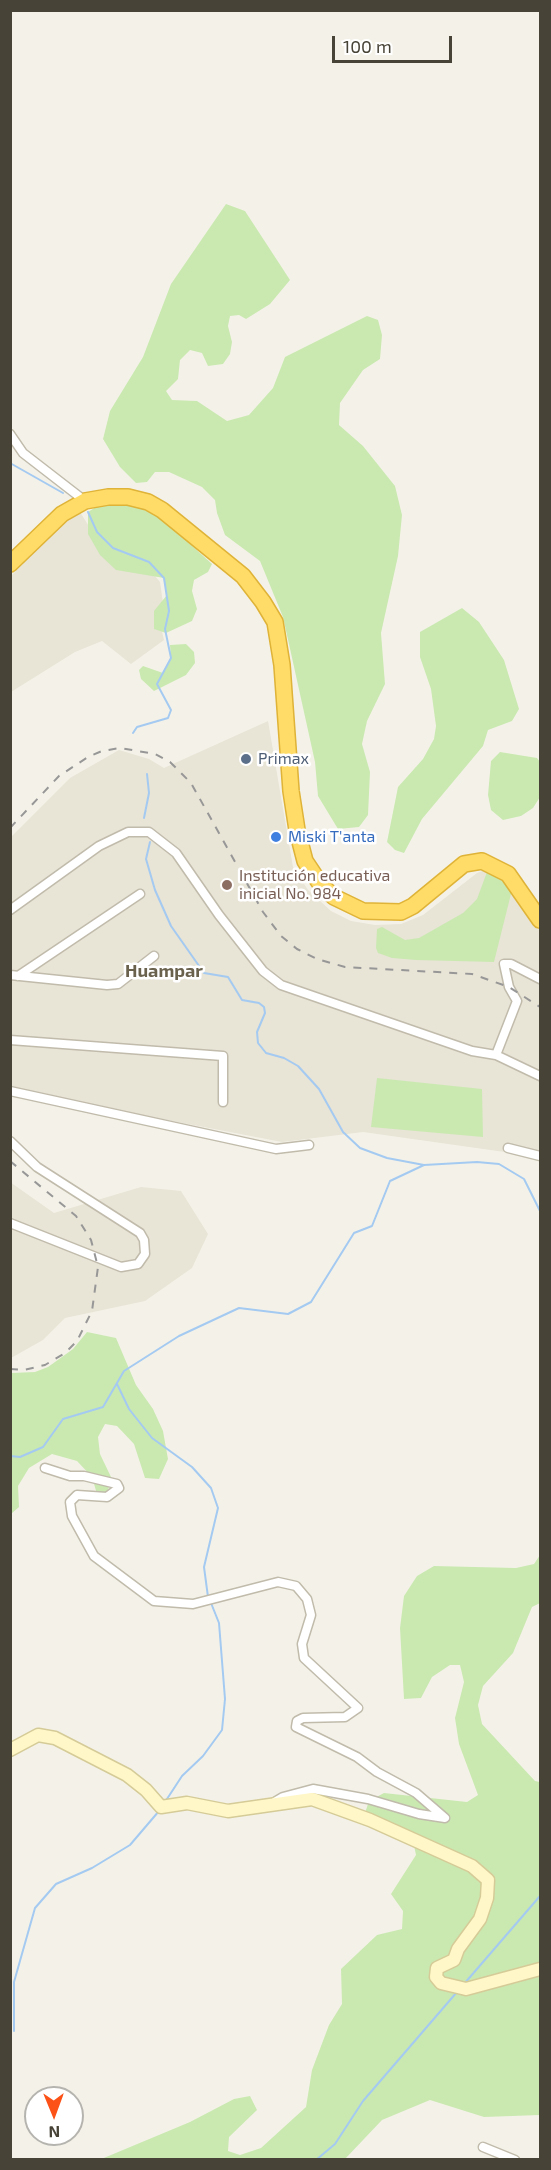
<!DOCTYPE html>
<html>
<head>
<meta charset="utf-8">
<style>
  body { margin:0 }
  #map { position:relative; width:551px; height:2170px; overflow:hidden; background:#f4f2e8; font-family:"Exo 2",sans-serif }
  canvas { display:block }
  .frame { position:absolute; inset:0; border:12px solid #484337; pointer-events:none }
  .north { position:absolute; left:24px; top:2086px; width:60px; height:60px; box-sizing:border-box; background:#fff; border:2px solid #b6b4af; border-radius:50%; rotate:179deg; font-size:16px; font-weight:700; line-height:24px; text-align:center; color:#484337 }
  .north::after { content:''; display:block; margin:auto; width:21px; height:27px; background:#fc5117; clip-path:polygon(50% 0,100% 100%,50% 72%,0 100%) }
  .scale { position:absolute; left:332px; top:36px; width:120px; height:27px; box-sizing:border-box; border:3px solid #484337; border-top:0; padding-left:8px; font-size:18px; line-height:21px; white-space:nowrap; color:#484337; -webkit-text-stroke:4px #fff; paint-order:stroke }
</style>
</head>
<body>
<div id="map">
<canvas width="551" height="2170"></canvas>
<div class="frame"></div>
<div class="north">N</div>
<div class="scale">100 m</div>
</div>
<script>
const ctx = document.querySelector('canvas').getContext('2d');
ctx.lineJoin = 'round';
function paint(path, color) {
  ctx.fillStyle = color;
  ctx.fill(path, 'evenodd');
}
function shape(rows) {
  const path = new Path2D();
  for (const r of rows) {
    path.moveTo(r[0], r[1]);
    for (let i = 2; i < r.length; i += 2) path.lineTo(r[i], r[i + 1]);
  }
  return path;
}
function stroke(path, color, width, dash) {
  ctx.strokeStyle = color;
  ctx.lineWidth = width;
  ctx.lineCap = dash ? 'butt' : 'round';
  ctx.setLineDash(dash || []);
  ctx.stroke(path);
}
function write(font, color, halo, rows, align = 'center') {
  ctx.font = font + ' "Exo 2",sans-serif';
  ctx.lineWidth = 5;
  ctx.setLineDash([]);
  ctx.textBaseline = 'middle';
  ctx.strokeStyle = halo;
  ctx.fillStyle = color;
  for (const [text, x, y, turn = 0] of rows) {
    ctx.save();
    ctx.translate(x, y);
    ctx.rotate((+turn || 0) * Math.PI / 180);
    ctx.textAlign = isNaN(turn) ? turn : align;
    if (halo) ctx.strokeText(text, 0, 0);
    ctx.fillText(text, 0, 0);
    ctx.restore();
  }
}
paint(shape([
  [80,512,90,528,146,565,160,582,164,610,161,627,164,640,131,664,102,641,75,652,11,692,11,576,62,524],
  [268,721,293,867,308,890,331,911,351,921,375,925,401,924,423,915,477,873,494,866,509,868,522,878,540,914,540,1157,363,1132,282,1142,11,1090,11,837,70,778,119,750,149,759,164,768],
  [10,1182,54,1213,141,1187,181,1191,208,1234,192,1268,145,1301,65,1318,43,1340,11,1358]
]), '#e8e4d6');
paint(shape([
  [226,204,245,211,290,280,270,304,246,319,239,315,230,316,228,326,232,342,230,354,223,364,208,366,202,353,190,350,180,360,178,379,166,391,172,400,197,401,227,421,249,415,273,388,285,357,367,316,378,320,382,335,380,359,363,370,340,403,339,425,363,446,395,486,402,515,398,556,381,633,385,684,367,721,362,744,370,772,368,815,359,827,338,829,318,796,315,762,283,617,260,561,225,535,217,513,215,500,202,487,169,472,155,472,147,482,136,483,120,467,103,439,110,411,143,357,171,284],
  [128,504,154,511,212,564,208,572,194,580,192,591,197,609,192,621,166,633,154,629,154,611,167,595,164,578,116,570,100,555,88,534,88,512,99,505],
  [462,608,479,622,504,660,519,709,512,721,488,730,483,746,422,819,404,853,395,850,387,842,398,787,423,759,434,739,436,726,431,689,420,657,420,632],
  [186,644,194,652,195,663,186,675,154,691,141,679,139,670,143,666,163,673,171,658,170,645],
  [500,752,537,758,540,762,540,797,533,808,521,816,503,820,491,810,488,795,491,761],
  [497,869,512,890,494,962,416,960,392,958,378,953,376,948,377,929,382,927,405,940,419,938,463,913,477,899,487,872],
  [377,1078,482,1089,483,1137,371,1127],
  [87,1332,116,1338,136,1385,153,1409,163,1431,168,1459,159,1479,145,1478,134,1444,117,1426,105,1424,98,1437,100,1454,111,1477,107,1495,97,1494,92,1477,77,1461,52,1454,29,1468,18,1486,19,1507,11,1514,11,1373,35,1372,48,1367,73,1349],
  [540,1555,540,1603,532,1607,513,1653,483,1686,478,1705,482,1724,535,1781,540,1782,540,2115,484,2117,430,2100,382,2120,345,2159,99,2160,190,2122,234,2099,250,2096,257,2110,229,2137,228,2151,240,2155,261,2148,306,2107,312,2070,329,2025,342,2004,341,1969,377,1935,402,1929,403,1911,391,1894,416,1855,411,1831,365,1813,369,1801,384,1793,467,1802,478,1795,459,1744,455,1718,464,1682,460,1665,450,1665,432,1677,421,1698,404,1699,400,1628,404,1596,417,1576,434,1566,516,1568,534,1564]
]), '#cae9b1');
stroke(shape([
  [10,463,63,493],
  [88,512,97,532,113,548,149,562,164,578,169,611,165,629,171,658,157,684,171,710,168,718,137,727,133,733],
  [144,818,149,793,147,774],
  [150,842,146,859,155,890,171,926,204,973,228,977,242,1000,259,1003,264,1007,265,1013,257,1032,258,1043,266,1053,284,1058,298,1066,319,1089,343,1132,360,1148,387,1158,424,1165],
  [117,1384,129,1409,152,1438,192,1467,211,1488,218,1508,204,1567,208,1597],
  [10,1456,20,1457,43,1447,63,1419,103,1407,124,1371,179,1336,239,1308,288,1314,311,1302,354,1233,372,1226,390,1181,424,1165,477,1162,499,1164,524,1179,540,1211],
  [165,1802,182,1776,203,1756,222,1730,225,1699,219,1623,211,1603],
  [464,1984,540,1896],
  [14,2031,14,1982,35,1908,56,1884,92,1868,130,1845,159,1811],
  [316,2160,335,2144,363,2101,457,1992]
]), '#a4caf1', 2);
const street = shape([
  [10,434,23,453,85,501],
  [10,910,99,846,128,832,149,832,176,853,219,915,263,971,281,985,472,1051,496,1055,540,1076],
  [10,975,107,985,118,984,154,956],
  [18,976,140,894],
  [10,1040,223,1056,223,1102],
  [496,1055,517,1001,509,987,504,964,511,964,540,979],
  [10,1091,276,1149,309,1145],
  [10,1141,37,1167,140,1233,144,1240,145,1254,138,1264,121,1267,10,1223],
  [508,1148,540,1156],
  [45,1468,70,1476,84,1476,117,1484,119,1488,107,1497,77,1495,70,1502,72,1516,94,1556,154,1601,193,1604,278,1582,296,1586,307,1599,311,1615,302,1644,304,1658,358,1708,345,1717,303,1718,297,1721,296,1727,357,1757,377,1772,416,1793,445,1818,419,1814,368,1799,313,1789,283,1797,273,1803],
  [483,2147,515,2160]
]);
const secondary = shape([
  [10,1750,38,1735,55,1738,127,1775,146,1790,161,1807,187,1803,228,1811,312,1799,370,1820,472,1866,488,1880,487,1898,480,1919,458,1949,454,1960,437,1968,436,1977,441,1983,466,1989,540,1969]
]);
const highway = shape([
  [10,564,62,514,85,501,108,497,128,497,148,502,162,510,243,576,263,602,275,622,282,665,291,791,297,830,305,861,321,885,334,897,363,911,401,912,413,906,464,864,482,861,508,874,540,920]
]);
stroke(street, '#c0bbab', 11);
stroke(secondary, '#d5cb98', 15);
stroke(highway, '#dfb337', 18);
stroke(street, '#fff', 8);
stroke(secondary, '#fff7c7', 12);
stroke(highway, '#ffdc68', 15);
stroke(shape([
  [10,828,59,776,88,757,102,751,120,748,155,754,170,762,191,783,263,912,281,936,297,949,317,959,345,967,472,974,509,987,540,1007],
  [10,1161,76,1216,91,1240,98,1267,92,1311,77,1341,65,1353,45,1365,24,1370,10,1369]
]), '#979797', 2, [8, 8]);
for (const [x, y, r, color] of [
  [246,759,6,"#5c6f8a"],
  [276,837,6,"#3f7fe0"],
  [227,885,6,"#8d6e63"]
]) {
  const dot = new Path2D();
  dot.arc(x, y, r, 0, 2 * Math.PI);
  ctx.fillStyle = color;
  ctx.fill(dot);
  stroke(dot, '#fff', 2);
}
write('16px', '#4e5e75', '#fff', [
  ["Primax",258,759]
], 'left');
write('16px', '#366cbe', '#fff', [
  ["Miski T'anta",288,837]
], 'left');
write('16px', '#785e54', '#fff', [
  ["Institución educativa",239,876],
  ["inicial No. 984",239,894]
], 'left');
write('bold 18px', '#6b624e', '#fff', [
  ["Huampar",164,971]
]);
</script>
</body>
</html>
